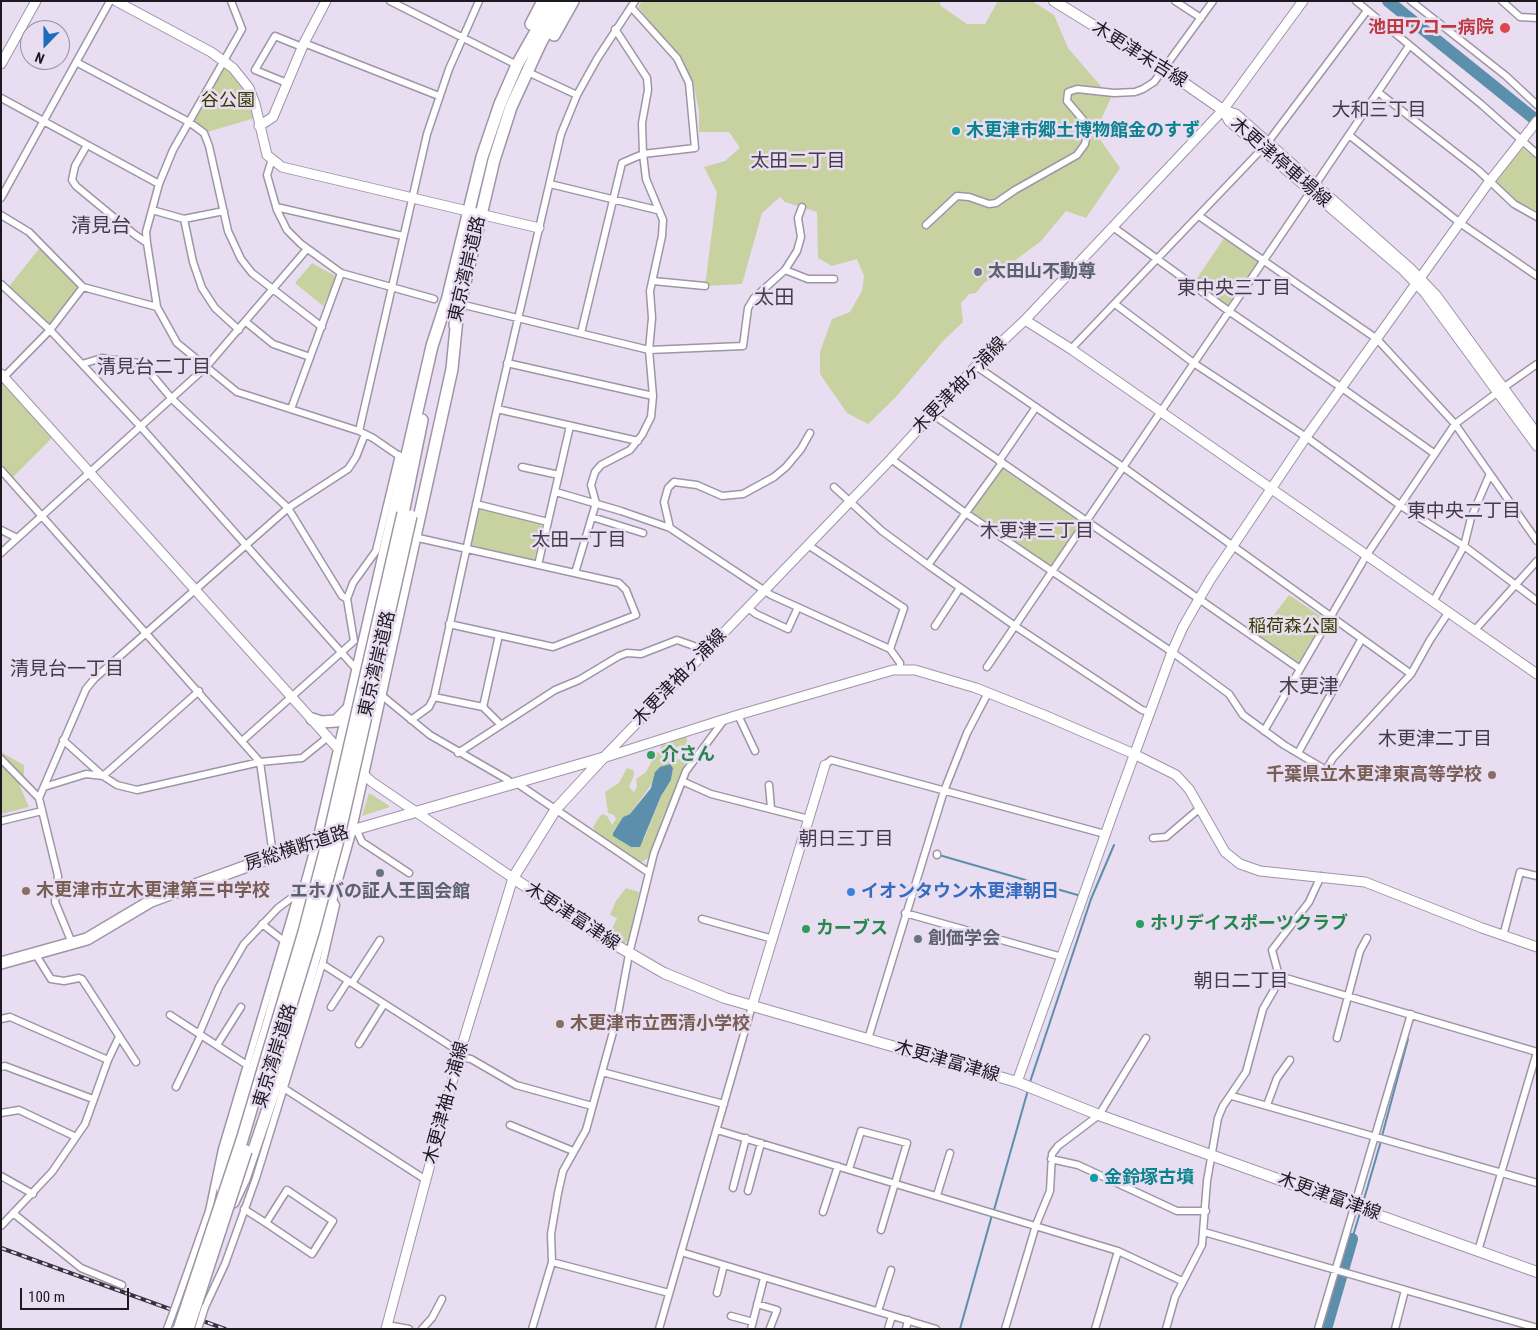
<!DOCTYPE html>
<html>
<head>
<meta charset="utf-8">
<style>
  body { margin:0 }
  #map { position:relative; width:1538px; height:1330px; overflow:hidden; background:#e8ddf1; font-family:"Roboto Condensed",sans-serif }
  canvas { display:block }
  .frame { position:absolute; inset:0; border:2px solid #1d1920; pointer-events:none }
  .north { position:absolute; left:20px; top:20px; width:50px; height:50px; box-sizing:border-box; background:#e8ddf1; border:1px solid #978f9d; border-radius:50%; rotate:202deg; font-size:14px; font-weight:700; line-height:20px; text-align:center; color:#1d1920 }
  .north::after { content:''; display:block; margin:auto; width:18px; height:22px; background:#1e6cbb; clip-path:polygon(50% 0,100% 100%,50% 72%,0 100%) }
  .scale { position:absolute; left:20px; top:1288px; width:109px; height:22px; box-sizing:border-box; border:2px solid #1d1920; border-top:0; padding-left:6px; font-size:15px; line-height:18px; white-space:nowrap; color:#1d1920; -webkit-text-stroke:4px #e8ddf1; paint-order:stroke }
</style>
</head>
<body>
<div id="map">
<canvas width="1538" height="1330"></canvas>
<div class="frame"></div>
<div class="north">N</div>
<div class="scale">100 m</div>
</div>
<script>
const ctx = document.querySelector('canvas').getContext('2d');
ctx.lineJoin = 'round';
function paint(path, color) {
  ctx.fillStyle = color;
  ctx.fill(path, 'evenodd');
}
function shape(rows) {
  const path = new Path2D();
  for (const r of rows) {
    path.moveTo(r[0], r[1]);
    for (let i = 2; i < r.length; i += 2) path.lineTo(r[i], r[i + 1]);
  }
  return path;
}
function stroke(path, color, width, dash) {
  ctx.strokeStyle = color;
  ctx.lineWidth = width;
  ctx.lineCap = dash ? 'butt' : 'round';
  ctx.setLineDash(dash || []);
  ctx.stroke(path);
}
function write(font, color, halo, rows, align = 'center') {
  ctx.font = font + ' "Roboto Condensed","Noto Sans JP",sans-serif';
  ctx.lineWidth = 5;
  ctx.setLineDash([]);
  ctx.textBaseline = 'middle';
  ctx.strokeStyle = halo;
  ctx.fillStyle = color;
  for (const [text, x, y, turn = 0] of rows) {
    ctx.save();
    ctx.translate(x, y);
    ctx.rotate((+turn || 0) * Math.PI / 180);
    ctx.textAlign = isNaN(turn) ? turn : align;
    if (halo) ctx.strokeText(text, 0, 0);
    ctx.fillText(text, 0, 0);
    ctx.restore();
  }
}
paint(shape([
  [642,1,939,1,941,6,967,24,985,24,998,1,1032,1,1054,15,1068,48,1111,98,1095,132,1120,168,1086,218,1066,211,1040,242,983,284,976,293,969,294,961,303,963,322,943,341,895,398,868,424,847,413,820,374,820,352,832,319,850,312,862,291,864,276,857,259,832,266,818,258,817,212,785,202,780,197,762,213,742,284,705,286,717,192,704,167,725,161,740,148,729,132,699,132,699,111,693,82,679,57,638,7],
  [224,60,242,78,258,117,204,133,189,122],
  [1521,147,1537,159,1537,212,1516,201,1494,180],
  [1225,237,1261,261,1229,307,1195,281],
  [42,245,83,287,50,330,7,289],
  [312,263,337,277,323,306,295,283],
  [1,380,56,434,10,480,1,470],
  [1003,469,1081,522,1054,565,1049,565,972,512],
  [479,509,540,524,542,526,534,561,469,546],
  [1289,595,1325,619,1298,664,1257,637],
  [685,735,687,739,686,745,677,747,671,754,674,759,684,760,685,771,661,821,662,826,650,857,638,864,596,834,593,827,600,816,603,814,607,816,612,825,616,819,614,815,608,813,605,792,619,783,627,768,633,770,634,775,629,787,634,792,637,787,636,779,646,772,656,753,660,752,662,742],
  [669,764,673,768,671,780,661,796,644,839,631,847,613,836,614,831,623,817,630,814,664,767],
  [1,752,24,765,24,776,19,784,29,807,1,814],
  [369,793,388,805,390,807,362,816],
  [626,888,639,892,629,941,624,943,610,934,617,918,610,915,616,901]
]), '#c8d2a0');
paint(shape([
  [670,764,673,768,671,780,661,796,640,847,631,847,613,836,613,833,623,817,630,814,651,788,655,772,660,767]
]), '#5b8fac');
stroke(shape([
  [939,855,1081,896],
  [1030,1082,1091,899,1114,845],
  [1382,1136,1408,1039],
  [1362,1206,1381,1141],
  [994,1210,1028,1090],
  [1352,1239,1360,1213],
  [960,1329,992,1215]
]), '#5b8fac', 2);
stroke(shape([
  [1388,1,1537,121],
  [1326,1329,1352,1239]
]), '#5b8fac', 12);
const street = shape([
  [231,1,242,29,173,150,159,184,152,210,146,232,147,243,157,307,177,343,237,392,359,431,373,438,405,460],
  [390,1,517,65],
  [635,1,597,59,577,95,561,134,497,409,638,441],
  [1175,1,1201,18],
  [1356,1,1482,105,1537,154],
  [1411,1,1506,76,1537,105],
  [1502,1,1520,17,1537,18],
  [304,43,439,96],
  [76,62,189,122,204,133,209,146,228,231,241,259,252,273,322,327],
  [532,74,577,95],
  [287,83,255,70,275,36,302,47],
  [1378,92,1478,170,1514,204,1537,217],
  [1,98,159,184],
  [1349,135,1460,223,1537,276],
  [1268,142,1366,12],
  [87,145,75,166,72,180,76,186,134,234,147,243],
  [272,159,267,175,277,210,287,230,301,244,341,273,434,299],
  [550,184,657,210],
  [1315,185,1409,46],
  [1,198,110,1],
  [276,207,403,236],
  [152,210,184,219,224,211],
  [1,215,29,232,83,287,157,307],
  [1199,216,1377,339,1455,424,1537,541],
  [184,219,193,262,202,288,215,308,239,330],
  [926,225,957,196,969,197,989,204,996,203,1015,190,1077,155,1085,144,1088,129,1084,121,1067,101,1068,92,1077,89,1114,93,1135,92,1143,89,1154,82,1213,1],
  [1113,227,1230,312,1342,388,1435,454],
  [785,270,808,279,834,279],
  [653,281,705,286],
  [1,284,50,330,141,427,357,670],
  [460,304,649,350,743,346,748,308,754,298,785,270,797,251,801,237,798,218,802,207],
  [1115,304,1195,364,1306,437,1401,506,1464,546,1537,601],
  [246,322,273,344,310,357],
  [581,333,622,163,643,154,695,148,689,83,677,58,631,7],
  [1071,349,1262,149],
  [507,363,653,396],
  [82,364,102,358,139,363,152,375,172,399,288,508,342,596,347,599],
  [976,366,1123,467,1411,674],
  [2,379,50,330,83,287],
  [1503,388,1537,364],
  [291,409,341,273],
  [932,414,1300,669],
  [359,431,427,134,449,69,479,1],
  [891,459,967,514,1172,652,1229,694,1243,715,1284,745,1326,770,1333,758,1411,674,1430,640,1448,613],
  [999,461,1036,407],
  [522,467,559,475],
  [1,470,260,762,273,855],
  [834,487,882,531,928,565,1015,626,1142,710,1150,712],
  [556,492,621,511,670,528,771,595,890,649,900,663,900,669],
  [476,504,548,522],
  [592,517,643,533],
  [670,528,664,502,668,488,674,482,697,485,722,496,743,494,774,477,786,467,801,449,810,433],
  [1,530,17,538],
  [414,537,619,583,626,590,636,615,553,647,449,624],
  [808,545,904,608,890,649],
  [1,553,206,367,307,249],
  [538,565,570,426],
  [928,565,1002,463],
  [575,573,596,503,591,485,595,472,601,465,630,450,642,435,651,417,653,396,649,350,652,318,650,291,662,236,663,220,646,179,643,154,642,123,648,90,647,78,615,29],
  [1433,602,1464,546,1471,518,1489,476],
  [748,608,756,614,788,629,798,607],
  [935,626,960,588],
  [1474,631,1537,561],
  [987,667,1311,191],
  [380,694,430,735,508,780,510,786],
  [434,697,483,707,501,725],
  [483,707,499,635],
  [738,715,755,751],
  [411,720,429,707,434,697,497,409],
  [1264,731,1366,556,1455,424,1498,392],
  [63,740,103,776,117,785,137,790,260,762,302,758,328,737],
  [242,741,354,641,347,599,353,583,376,551,399,455],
  [458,753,555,690,579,680,619,656,627,653,641,654,677,640,694,646,704,653],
  [1298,753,1361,640],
  [1,759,39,798,58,876,55,902,72,943],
  [825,765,831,760,1105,834],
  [682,781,711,794,809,819],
  [518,784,648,872],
  [769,785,771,808],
  [44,787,86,774,103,776,199,691],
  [39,798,86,689,95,678,288,508,348,469,356,457,365,434],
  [1,821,42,811],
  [356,829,362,842,409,873],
  [1153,838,1166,837,1200,808],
  [937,855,937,854],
  [905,913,1062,957],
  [702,919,773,939],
  [262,924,284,941],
  [1503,936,1520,872,1537,876],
  [36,955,51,979,64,981,79,978,82,979,136,1062],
  [322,964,460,1052],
  [1279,976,1537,1052],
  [352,983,380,940],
  [331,1007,348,981],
  [170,1015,247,1065],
  [1,1019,10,1017,108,1060],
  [199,1034,219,987,244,944,278,908,298,893],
  [1337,1038,1360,951,1367,938],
  [868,1039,944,791,967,733,988,693],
  [359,1044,384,1004],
  [217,1045,241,1007],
  [459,1057,471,1059,516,1085,592,1106],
  [1,1067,5,1066,93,1099],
  [602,1072,724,1104],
  [176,1087,201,1035],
  [282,1087,426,1180],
  [1232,1096,1537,1183],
  [1267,1105,1277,1078,1290,1060],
  [1,1113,19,1110,76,1137],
  [510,1125,573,1151],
  [717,1130,1118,1251,1182,1281],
  [1051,1159,1078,1165,1177,1211,1206,1211],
  [849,1169,861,1131,907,1143,881,1230],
  [1,1176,33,1194],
  [733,1188,746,1138],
  [748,1191,761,1143],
  [937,1195,950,1153],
  [244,1209,266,1223,312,1254,333,1221,287,1190,266,1223],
  [823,1212,838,1166],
  [13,1213,81,1268,122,1285],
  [1,1226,52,1172,85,1124,108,1060,119,1037],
  [1204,1232,1537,1328],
  [1478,1251,1537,1052],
  [681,1252,936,1329],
  [552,1262,669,1293],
  [717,1293,724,1265],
  [178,1299,209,1211,222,1149,298,893,304,890],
  [757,1304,777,1310,770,1328],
  [205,1307,225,1264,256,1178,323,961,336,905,332,899],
  [878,1311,891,1270],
  [731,1316,753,1322],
  [387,1325,409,1329],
  [167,1329,170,1321],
  [422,1329,432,1318,442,1299],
  [532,1329,552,1262,551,1234,558,1193,563,1171,586,1130,618,1014,629,954,654,853,686,771,724,720],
  [659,1329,752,1006],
  [751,1329,764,1278],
  [888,1329,892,1316],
  [906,1329,908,1320],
  [1005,1329,1036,1225,1050,1191,1052,1154,1058,1146,1099,1115,1146,1038],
  [1095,1329,1118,1251],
  [1166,1329,1175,1297,1202,1245,1207,1181,1218,1118,1223,1106,1246,1072,1263,1009,1274,990,1279,976,1272,950,1309,902,1321,876],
  [1318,1329,1411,1014],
  [1395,1329,1405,1290]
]);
const secondary = shape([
  [116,1,211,52,233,68,249,88,255,104,267,155,282,167,539,228],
  [1,64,36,1],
  [1223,110,1229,121,1402,269,1425,293,1537,446],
  [1223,110,1236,114,1410,268,1436,295,1537,434],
  [259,126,273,117,304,43,326,1],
  [1025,320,1071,349,1537,674],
  [1,374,342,753],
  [606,757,738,715,893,670,915,670,976,688,1044,715,1134,754,1176,775,1189,789,1225,852,1240,864,1260,871,1365,882,1482,928,1537,947],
  [603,758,891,459,976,366,1025,320,1223,110,1303,1],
  [360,771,372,782,513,878,460,1052,386,1329],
  [752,1006,825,765],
  [1017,1082,1114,810,1172,652,1183,627,1210,580,1306,437,1489,182,1537,121]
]);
const primary = shape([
  [1054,1,1164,69,1223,110],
  [603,758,556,809,513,878,602,937,664,973,725,998,1017,1082,1099,1115,1537,1272],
  [350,831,602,758]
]);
const highway = shape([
  [531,24,543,1],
  [554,35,573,1],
  [445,309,482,157,500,104,517,65,553,1],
  [455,325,494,160,511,107,541,42,564,1],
  [403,513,422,420],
  [312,719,321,722,336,721,349,708],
  [1,963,87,939,151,901,324,838],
  [223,1196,221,1175,268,1026,319,839,432,346,446,303],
  [233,1202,244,1179,293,1035,350,831,452,369,457,318]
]);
stroke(street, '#9f95a7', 9);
stroke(secondary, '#9f95a7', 11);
stroke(primary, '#9f95a7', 12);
stroke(highway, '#9f95a7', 14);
stroke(street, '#fff', 6);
stroke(secondary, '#fff', 9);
stroke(primary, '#fff', 10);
stroke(highway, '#fff', 11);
const rail = shape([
  [1,1248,225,1329]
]);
stroke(rail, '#37323b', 4);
stroke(rail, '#e8ddf1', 2, [5.5]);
const streetBridge = shape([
  [170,1321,178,1299],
  [198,1329,205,1307]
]);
const highwayBridge = shape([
  [265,1090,313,933,338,840,411,516],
  [179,1329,242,1140,304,932,328,840,403,513],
  [188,1329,246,1151]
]);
stroke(streetBridge, '#9f95a7', 9, []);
stroke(highwayBridge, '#9f95a7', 14, []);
stroke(streetBridge, '#fff', 6);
stroke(highwayBridge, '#fff', 11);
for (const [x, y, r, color] of [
  [1505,28,6,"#e0444e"],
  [956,131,5,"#0f9aa8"],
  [978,272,5,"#6b7280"],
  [651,755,5,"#2e9e5b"],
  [1492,775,5,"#8d6e63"],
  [380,873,5,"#6b7280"],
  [26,891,5,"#8d6e63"],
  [851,892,5,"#3f7fe0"],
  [1140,924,5,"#2e9e5b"],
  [806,929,5,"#2e9e5b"],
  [918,939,5,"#6b7280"],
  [560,1024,5,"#8d6e63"],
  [1094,1178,5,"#0f9aa8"]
]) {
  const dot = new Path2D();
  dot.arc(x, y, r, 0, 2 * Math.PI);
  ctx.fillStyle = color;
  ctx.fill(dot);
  stroke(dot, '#e8ddf1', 2);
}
write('bold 18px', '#be3a42', '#e8ddf1', [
  ["池田ワコー病院",1494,28]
], 'right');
write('18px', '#1d1920', '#e8ddf1', [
  ["木更津末吉線",1139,55,32],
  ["木更津停車場線",1280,163,41],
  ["東京湾岸道路",468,269,-77],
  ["木更津袖ヶ浦線",960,386,-46],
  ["東京湾岸道路",378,664,-77],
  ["木更津袖ヶ浦線",680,678,-46],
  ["房総横断道路",297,849,-18],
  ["木更津富津線",572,917,33],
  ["東京湾岸道路",276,1056,-73],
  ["木更津富津線",947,1062,16],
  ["木更津袖ヶ浦線",447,1103,-75],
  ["木更津富津線",1329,1197,20]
]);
write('18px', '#373e00', '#e8ddf1', [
  ["谷公園",228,101],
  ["稲荷森公園",1293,627]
]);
write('bold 18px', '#0d838f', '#e8ddf1', [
  ["木更津市郷土博物館金のすず",966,131],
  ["金鈴塚古墳",1104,1178]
], 'left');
write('bold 18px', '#5b616d', '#e8ddf1', [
  ["太田山不動尊",988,272],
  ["エホバの証人王国会館",380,892,"center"],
  ["創価学会",928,939]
], 'left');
write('bold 18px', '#27864d', '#e8ddf1', [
  ["介さん",661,755],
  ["ホリデイスポーツクラブ",1150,924],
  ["カーブス",816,929]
], 'left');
write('bold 18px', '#785e54', '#e8ddf1', [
  ["千葉県立木更津東高等学校",1482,775,"right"],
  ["木更津市立木更津第三中学校",36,891],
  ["木更津市立西清小学校",570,1024]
], 'left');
write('bold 18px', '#366cbe', '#e8ddf1', [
  ["イオンタウン木更津朝日",861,892]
], 'left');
write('19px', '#443b4b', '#e8ddf1', [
  ["大和三丁目",1379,111],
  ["太田二丁目",798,162],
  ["東中央三丁目",1234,289],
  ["清見台二丁目",154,368],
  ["東中央二丁目",1464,512],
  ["木更津三丁目",1037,532],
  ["太田一丁目",579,541],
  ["清見台一丁目",67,670],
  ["木更津二丁目",1435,740],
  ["朝日三丁目",846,840],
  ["朝日二丁目",1241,982]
]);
write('20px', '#443b4b', '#e8ddf1', [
  ["清見台",101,227],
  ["太田",774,299],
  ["木更津",1309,688]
]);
</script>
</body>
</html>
